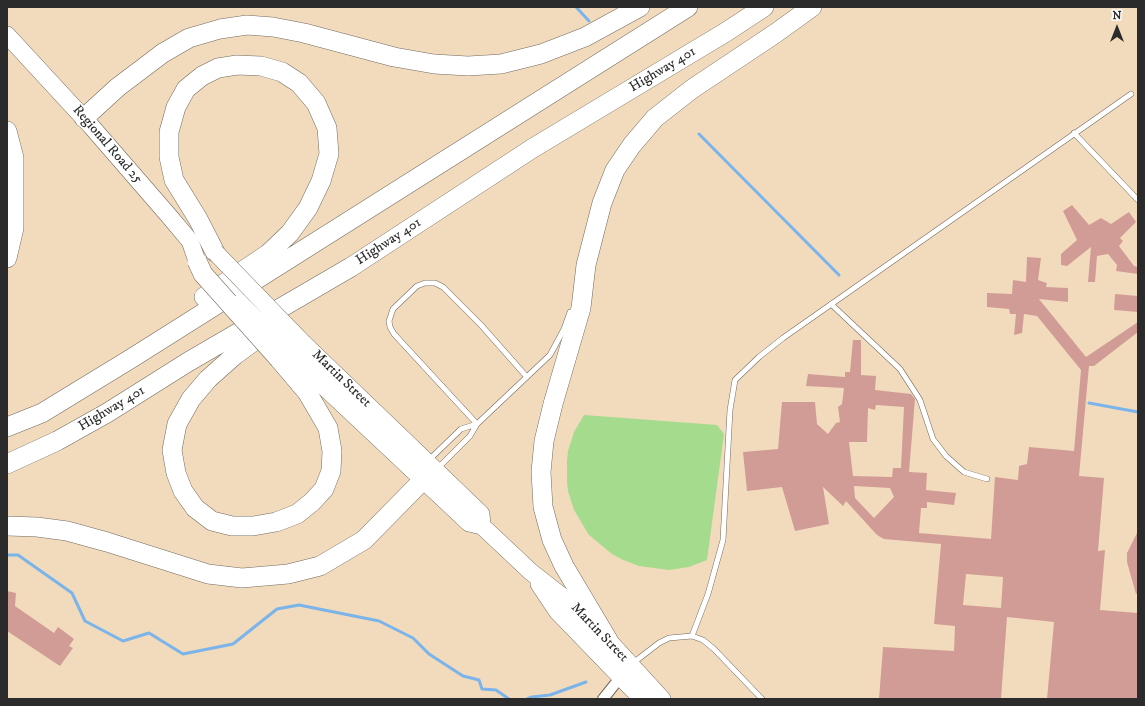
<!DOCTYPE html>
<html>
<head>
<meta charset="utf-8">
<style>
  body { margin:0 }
  #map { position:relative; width:1145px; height:706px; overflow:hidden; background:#f2dbbc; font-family:"IM FELL DW Pica",serif }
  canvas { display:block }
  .frame { position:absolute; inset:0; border:8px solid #2b2b2b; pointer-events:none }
  .north { position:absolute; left:1097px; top:8px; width:40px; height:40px; -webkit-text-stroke:3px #fff; paint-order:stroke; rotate:0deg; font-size:11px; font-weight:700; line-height:16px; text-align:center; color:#2b2b2b }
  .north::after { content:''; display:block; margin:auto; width:14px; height:18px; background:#2b2b2b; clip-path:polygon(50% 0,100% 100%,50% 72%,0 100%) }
</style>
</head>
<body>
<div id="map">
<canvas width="1145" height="706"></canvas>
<div class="frame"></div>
<div class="north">N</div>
</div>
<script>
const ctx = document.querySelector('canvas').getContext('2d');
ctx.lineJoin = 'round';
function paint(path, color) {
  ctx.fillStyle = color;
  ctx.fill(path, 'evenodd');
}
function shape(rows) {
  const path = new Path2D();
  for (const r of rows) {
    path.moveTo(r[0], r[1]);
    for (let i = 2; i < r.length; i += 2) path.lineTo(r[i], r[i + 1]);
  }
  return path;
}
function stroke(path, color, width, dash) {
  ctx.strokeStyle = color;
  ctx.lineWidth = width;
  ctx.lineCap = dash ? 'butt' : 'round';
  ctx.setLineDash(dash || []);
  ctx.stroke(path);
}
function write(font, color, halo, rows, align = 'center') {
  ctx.font = font + ' "IM FELL DW Pica",serif';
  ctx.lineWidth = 3;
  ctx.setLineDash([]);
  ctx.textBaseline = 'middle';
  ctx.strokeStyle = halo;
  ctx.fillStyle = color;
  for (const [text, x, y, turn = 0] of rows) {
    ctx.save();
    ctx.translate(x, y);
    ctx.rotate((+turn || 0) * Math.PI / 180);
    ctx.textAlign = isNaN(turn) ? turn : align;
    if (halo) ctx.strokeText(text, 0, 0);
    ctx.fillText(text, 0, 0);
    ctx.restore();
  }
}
paint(shape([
  [584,415,717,425,724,434,707,560,689,567,669,570,639,566,621,559,612,554,589,535,574,510,568,491,567,481,567,461,568,451,574,432]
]), '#a4db8d');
stroke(shape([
  [576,7,589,21],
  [699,134,839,275],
  [1089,403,1138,412],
  [7,555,18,555,72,593,85,621,123,641,149,633,183,654,233,644,277,609,299,605,379,621,413,638,429,654,463,676,479,680,482,689,496,690,509,699],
  [527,699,532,697,550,695,586,682]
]), '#7ab4eb', 3);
paint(shape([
  [1072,205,1089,225,1101,218,1111,224,1129,212,1136,222,1120,238,1123,241,1119,246,1134,266,1138,267,1138,274,1116,271,1117,265,1108,254,1097,256,1095,282,1088,282,1091,247,1067,266,1061,265,1061,254,1077,240,1063,211],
  [1027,257,1041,258,1038,280,1047,283,1046,287,1068,288,1068,302,1039,299,1086,357,1138,322,1138,332,1094,366,1089,366,1079,476,1104,478,1098,551,1105,550,1100,610,1138,613,1138,699,1047,699,1054,622,1007,617,1001,699,879,699,883,647,954,651,955,626,934,624,941,544,884,539,877,535,846,501,843,506,823,487,829,524,795,531,782,487,747,491,743,452,778,449,782,402,815,402,817,424,828,434,836,423,840,422,838,407,842,404,844,388,806,386,808,374,845,377,845,372,850,372,853,340,861,340,861,375,876,376,875,390,911,394,915,399,909,472,927,473,926,490,956,493,954,505,927,502,927,508,921,508,919,533,991,539,995,477,1018,480,1019,466,1027,464,1029,447,1074,451,1081,370,1037,316,1024,314,1022,333,1014,335,1016,314,1010,314,1009,309,987,307,987,293,1012,294,1013,280,1026,282],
  [876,405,904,407,901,468,893,468,892,477,853,476,849,442,867,442,868,408,875,410],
  [854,486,890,488,894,497,874,518,855,498],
  [966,574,1003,577,1001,608,963,605],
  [1115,294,1138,296,1138,312,1114,310],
  [1138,531,1138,593,1136,594,1127,562,1127,553],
  [7,591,16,593,15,606,54,633,58,627,74,639,69,646,73,648,60,666,7,631]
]), '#d29c96');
const service = shape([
  [1074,133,1138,200],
  [831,304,900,369,920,400,933,439,946,456,964,472,987,479],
  [477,424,394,334,390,327,389,321,393,309,417,286,425,283,435,283,443,287,481,325,526,376],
  [429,460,461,429,477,424],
  [438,468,470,436,477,424,550,355,564,329,570,312],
  [692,636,708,594,723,540,730,410,735,380,759,357,783,338,1131,94],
  [633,663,659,643,669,638,692,636,703,640,714,649,762,699]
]);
const minor = shape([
  [603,699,623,674]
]);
const primary = shape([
  [7,35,91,126,169,216,190,241,197,261],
  [303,343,481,514,482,526],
  [289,352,321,384,469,523,482,526,531,572,568,601,608,640,662,699],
  [539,584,557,611,642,699]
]);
const motorway = shape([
  [84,118,118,87,163,53,189,38,220,29,247,25,273,27,304,33,394,57,434,64,468,66,501,64,541,54,585,37,640,7],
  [7,131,14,158,14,228,7,258],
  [204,297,268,254,290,233,308,208,321,181,329,154,327,128,316,103,299,83,282,72,261,66,237,65,218,68,202,76,186,89,176,107,169,132,169,157,174,180,198,219,215,252],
  [273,327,235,355,208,379,191,399,177,424,172,450,176,473,183,491,195,508,212,521,232,526,253,526,276,522,297,514,312,502,324,489,331,471,332,451,328,428,307,392,279,359],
  [7,427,42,413,132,358,688,7],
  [7,464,57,441,107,413,188,362,351,267,533,148,726,32,764,7],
  [7,526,37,527,67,531,107,542,208,574,242,578,288,574,320,566,364,540,423,480],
  [608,640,564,566,552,540,543,507,541,472,544,441,553,404,581,308,586,265,602,203,615,170,632,145,655,118,692,89,776,33,812,7]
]);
stroke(service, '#71695e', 6);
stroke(minor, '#71695e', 12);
stroke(primary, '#71695e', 18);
stroke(motorway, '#71695e', 20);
stroke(service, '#fff', 5);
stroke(minor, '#fff', 10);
stroke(primary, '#fff', 17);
stroke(motorway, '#fff', 19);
const primaryBridge = shape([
  [215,252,303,343],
  [240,303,289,352]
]);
const motorwayBridge = shape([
  [197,261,203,274,279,359]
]);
stroke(primaryBridge, '#71695e', 18, []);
stroke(motorwayBridge, '#71695e', 20, []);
stroke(primaryBridge, '#fff', 17);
stroke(motorwayBridge, '#fff', 19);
write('14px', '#2b2b2b', '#fff', [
  ["Highway 401",663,70,-31],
  ["Regional Road 25",107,145,49],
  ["Highway 401",389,242,-33],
  ["Martin Street",341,379,44],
  ["Highway 401",112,409,-31],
  ["Martin Street",599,633,46]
]);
</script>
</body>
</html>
